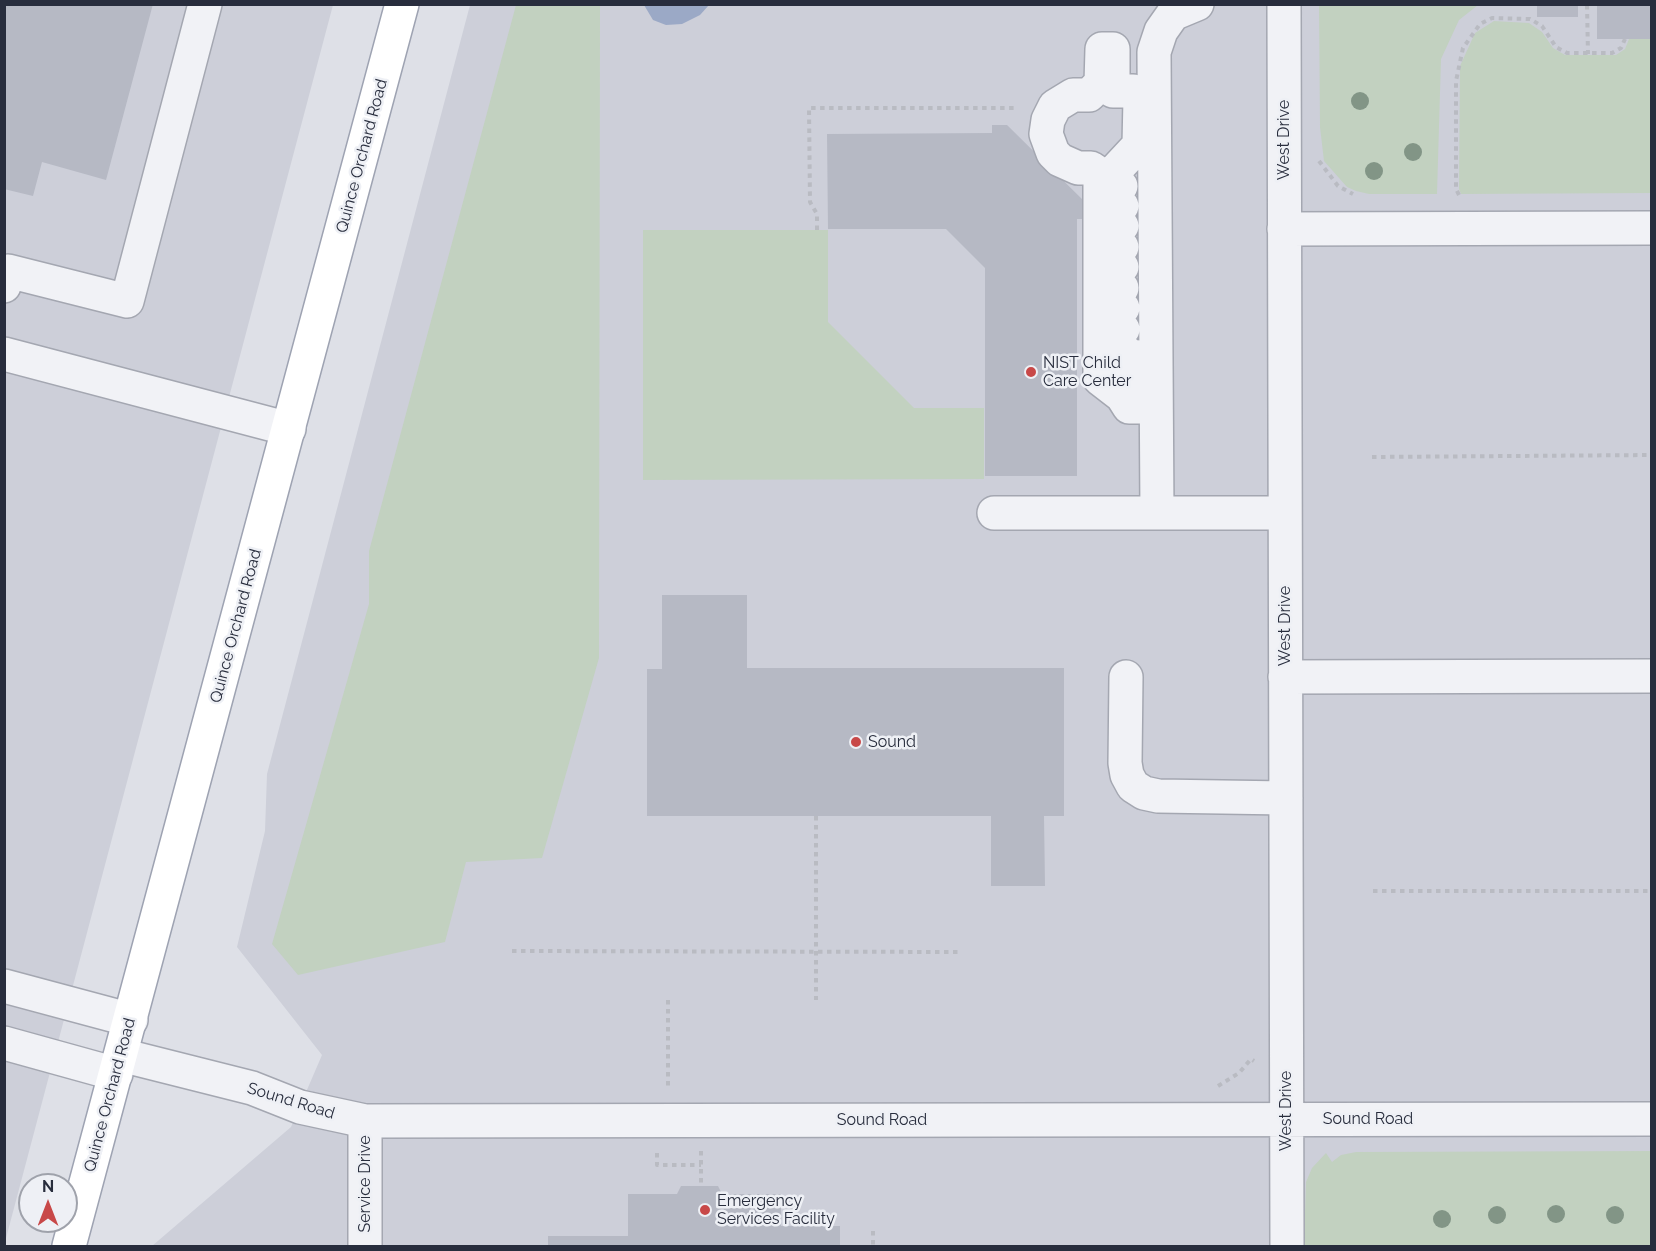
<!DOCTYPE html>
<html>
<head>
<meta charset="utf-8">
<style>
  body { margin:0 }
  #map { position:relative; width:1656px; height:1251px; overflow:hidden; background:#dee0e7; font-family:Raleway,sans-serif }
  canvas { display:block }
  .frame { position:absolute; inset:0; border:6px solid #282d3d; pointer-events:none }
  .north { position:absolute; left:18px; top:1173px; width:60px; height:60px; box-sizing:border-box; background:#eef0f5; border:2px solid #9fa2ab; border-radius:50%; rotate:0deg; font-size:16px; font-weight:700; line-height:24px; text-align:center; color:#282d3d }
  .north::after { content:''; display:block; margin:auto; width:21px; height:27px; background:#c84848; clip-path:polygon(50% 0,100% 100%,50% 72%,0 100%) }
</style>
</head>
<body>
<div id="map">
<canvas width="1656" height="1251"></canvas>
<div class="frame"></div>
<div class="north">N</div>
</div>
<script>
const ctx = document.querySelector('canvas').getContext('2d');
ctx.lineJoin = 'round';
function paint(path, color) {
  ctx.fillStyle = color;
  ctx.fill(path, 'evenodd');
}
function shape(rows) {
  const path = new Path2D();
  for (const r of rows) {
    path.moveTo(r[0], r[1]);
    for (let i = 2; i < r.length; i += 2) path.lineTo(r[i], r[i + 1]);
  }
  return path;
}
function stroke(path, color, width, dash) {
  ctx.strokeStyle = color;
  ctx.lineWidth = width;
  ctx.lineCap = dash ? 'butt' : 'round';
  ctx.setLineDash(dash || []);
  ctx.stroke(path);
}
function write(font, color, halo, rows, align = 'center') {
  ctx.font = font + ' Raleway,sans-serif';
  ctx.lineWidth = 5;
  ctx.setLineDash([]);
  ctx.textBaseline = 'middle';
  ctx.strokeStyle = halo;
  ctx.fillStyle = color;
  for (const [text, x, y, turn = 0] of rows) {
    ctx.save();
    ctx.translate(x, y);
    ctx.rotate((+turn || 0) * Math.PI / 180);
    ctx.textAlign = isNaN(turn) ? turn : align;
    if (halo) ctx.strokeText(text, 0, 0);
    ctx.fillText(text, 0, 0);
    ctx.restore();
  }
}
paint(shape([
  [5,5,333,5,5,1242],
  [470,5,1651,5,1651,1246,152,1246,291,1127,322,1055,237,947,265,831,267,774]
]), '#cdcfd9');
paint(shape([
  [516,5,600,5,599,658,542,858,466,862,445,942,298,975,272,944,369,604,369,551],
  [1319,5,1478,5,1459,20,1441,59,1437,194,1369,194,1356,191,1347,187,1324,161,1320,127],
  [1494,21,1529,23,1542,32,1553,48,1565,55,1616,55,1625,49,1629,39,1651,39,1651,193,1461,194,1459,189,1460,66,1475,33],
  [643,230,828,230,828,322,914,408,984,408,984,479,643,480],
  [1651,1151,1651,1246,1304,1246,1306,1182,1312,1168,1326,1153,1332,1162,1341,1155,1356,1152]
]), '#c2d1c0');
paint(shape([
  [644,5,709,5,700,15,682,24,666,25,653,20]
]), '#9ba9c6');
paint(shape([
  [4,4,153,4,106,180,42,162,33,196,4,189],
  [1537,4,1578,4,1578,17,1537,17],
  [1597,4,1652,4,1652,39,1597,39],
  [992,125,1007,125,1088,205,1088,219,1077,219,1077,476,985,476,985,268,946,229,828,229,827,134,992,133],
  [662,595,747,595,747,668,1064,668,1064,816,1044,816,1045,886,991,886,991,816,647,816,647,669,662,669],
  [681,1186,718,1186,722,1194,781,1194,781,1226,840,1226,840,1246,548,1246,548,1236,628,1236,628,1194,677,1194]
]), '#b6b9c4');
const minor = shape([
  [1197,4,1173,14,1161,31,1154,52,1157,513,1285,513],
  [1284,4,1287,1246],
  [1102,49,1113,49,1113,91,1133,91,1140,98,1139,145,1111,175,1121,186,1111,195,1122,206,1111,216,1122,226,1111,236,1122,247,1111,257,1122,267,1111,277,1122,288,1113,298,1123,308,1113,318,1123,329,1113,339,1123,349,1113,359,1121,366,1132,356,1139,357,1140,407,1129,407,1122,396,1100,379,1100,174,1091,168,1078,168,1060,160,1053,153,1046,134,1048,120,1055,106,1073,95,1089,95,1101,83,1102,49],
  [1284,229,1652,228],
  [4,286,8,271,127,301,205,4],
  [4,354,289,429],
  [994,513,1157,513],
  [1126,677,1125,763,1127,775,1133,786,1144,793,1158,796,1286,798],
  [1285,677,1652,676],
  [4,986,131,1020],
  [4,1043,116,1074],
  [121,1055,252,1088,300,1107,365,1121,1652,1119],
  [365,1121,365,1246]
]);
const major = shape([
  [69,1246,402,4]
]);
stroke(minor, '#a4a7b1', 36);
stroke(major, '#9ea3b2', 36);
stroke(shape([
  [1587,5,1588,54],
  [1319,161,1338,186,1353,194],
  [1459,195,1456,189,1456,81,1463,48,1480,24,1492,18,1530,19,1542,26,1556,47,1567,53,1612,53,1621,48,1625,39],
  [817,230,817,214,810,202,809,108,1018,108],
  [1372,457,1652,455],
  [816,816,816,1000],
  [1373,891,1652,891],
  [512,951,960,952],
  [668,1000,668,1088],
  [1218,1086,1239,1073,1251,1059,1254,1061],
  [701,1151,701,1186],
  [657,1153,657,1165,701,1165],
  [873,1231,873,1246]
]), '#b9bbc2', 4, [4.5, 4.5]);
stroke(minor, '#f1f2f6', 33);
stroke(major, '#fff', 33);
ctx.fillStyle = '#829586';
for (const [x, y] of [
  [1360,101],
  [1413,152],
  [1374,171],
  [1556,1214],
  [1497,1215],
  [1615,1215],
  [1442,1219]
]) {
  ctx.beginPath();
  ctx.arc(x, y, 9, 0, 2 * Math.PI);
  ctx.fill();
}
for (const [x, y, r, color] of [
  [1031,372,6,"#c84848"],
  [856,742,6,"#c84848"],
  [705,1210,6,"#c84848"]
]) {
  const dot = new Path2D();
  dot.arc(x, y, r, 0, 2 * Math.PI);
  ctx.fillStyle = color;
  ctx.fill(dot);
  stroke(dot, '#eef0f5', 2);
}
write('16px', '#282d3d', '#eef0f5', [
  ["West Drive",1284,140,-90],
  ["Quince Orchard Road",362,156,-75],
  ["Quince Orchard Road",236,626,-75],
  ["West Drive",1285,626,-90],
  ["Quince Orchard Road",110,1095,-75],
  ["Sound Road",291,1101,17],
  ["West Drive",1286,1111,-90],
  ["Sound Road",1368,1119],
  ["Sound Road",882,1120],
  ["Service Drive",365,1184,-90]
]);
write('16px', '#282d3d', '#eef0f5', [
  ["NIST Child",1043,363],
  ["Care Center",1043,381],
  ["Sound",868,742],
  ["Emergency",717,1201],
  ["Services Facility",717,1219]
], 'left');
</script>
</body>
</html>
